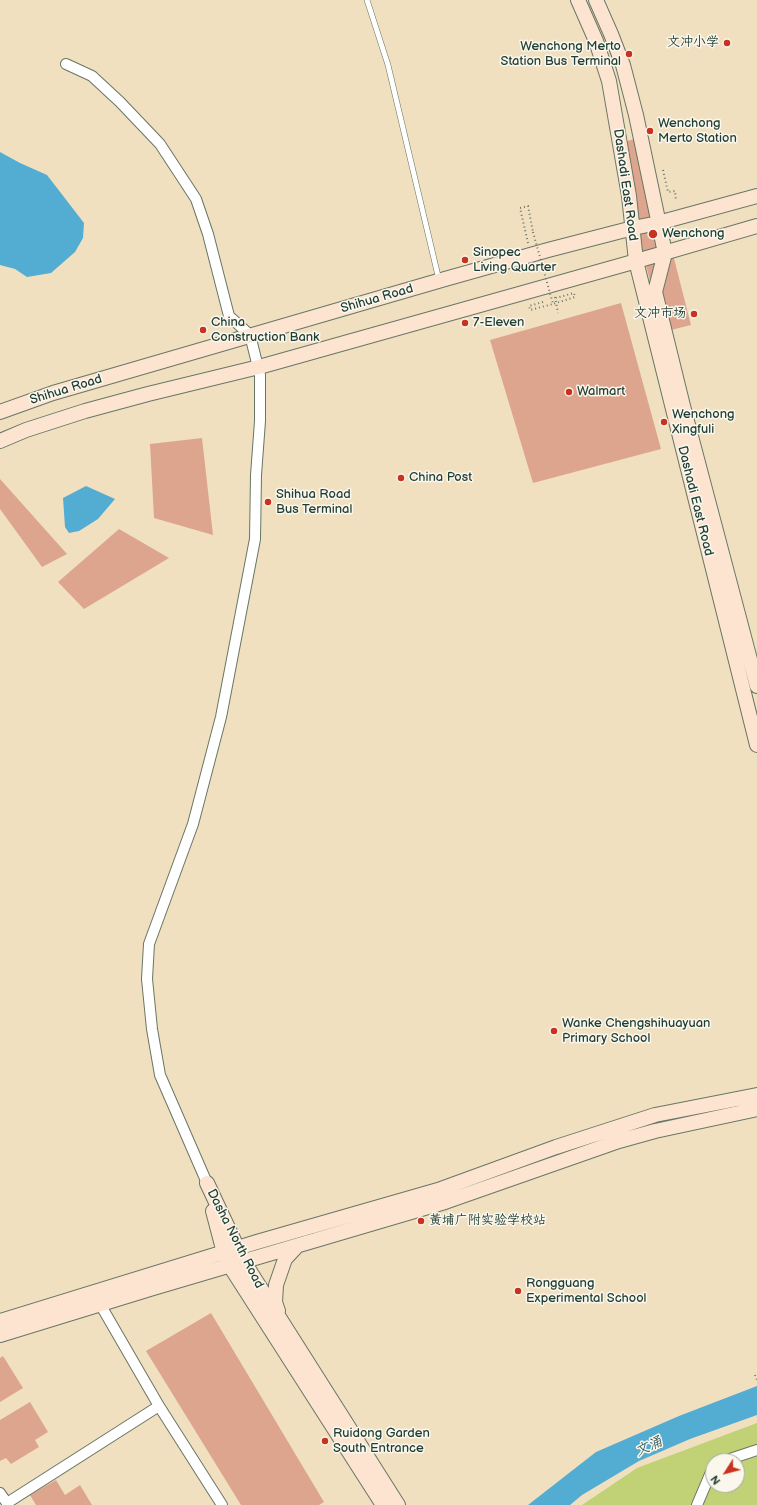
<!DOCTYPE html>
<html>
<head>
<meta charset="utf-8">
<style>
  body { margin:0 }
  #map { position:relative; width:757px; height:1505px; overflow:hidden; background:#f0e0c0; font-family:"Balsamiq Sans",sans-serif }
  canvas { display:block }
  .north { position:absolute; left:705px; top:1453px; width:40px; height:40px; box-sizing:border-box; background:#fbf7ec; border:1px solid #a3ada2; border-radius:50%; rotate:234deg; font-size:11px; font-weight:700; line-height:16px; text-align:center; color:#1f3d34 }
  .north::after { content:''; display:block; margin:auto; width:14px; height:18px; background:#c8321e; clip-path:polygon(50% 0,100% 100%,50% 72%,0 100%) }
</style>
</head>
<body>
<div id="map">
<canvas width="757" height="1505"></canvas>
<div class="north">N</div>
</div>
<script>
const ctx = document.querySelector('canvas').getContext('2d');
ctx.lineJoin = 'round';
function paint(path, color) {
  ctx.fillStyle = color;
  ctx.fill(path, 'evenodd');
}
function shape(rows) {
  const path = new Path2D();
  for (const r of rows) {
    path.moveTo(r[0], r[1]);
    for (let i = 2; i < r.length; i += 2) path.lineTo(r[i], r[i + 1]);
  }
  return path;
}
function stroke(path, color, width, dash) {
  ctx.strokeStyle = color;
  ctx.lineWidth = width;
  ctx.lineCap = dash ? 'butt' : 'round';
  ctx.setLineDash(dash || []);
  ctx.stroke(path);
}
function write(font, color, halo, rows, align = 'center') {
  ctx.font = font + ' "Balsamiq Sans","LXGW WenKai TC",sans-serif';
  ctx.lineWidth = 3;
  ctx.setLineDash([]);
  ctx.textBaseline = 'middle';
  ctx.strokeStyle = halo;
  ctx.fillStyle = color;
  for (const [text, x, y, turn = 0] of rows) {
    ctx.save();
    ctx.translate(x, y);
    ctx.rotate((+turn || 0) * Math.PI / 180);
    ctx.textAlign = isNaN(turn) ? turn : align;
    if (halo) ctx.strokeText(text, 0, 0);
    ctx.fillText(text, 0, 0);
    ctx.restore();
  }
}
paint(shape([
  [757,1423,757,1505,582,1505,637,1468],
  [713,1461,737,1461,737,1485,713,1485]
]), '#c0d275');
paint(shape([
  [0,152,20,163,47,175,84,223,83,238,75,252,51,273,27,277,15,269,0,265],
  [86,486,115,499,98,519,79,531,69,533,65,527,63,498],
  [757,1386,757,1415,690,1439,639,1461,582,1495,570,1505,528,1505,596,1452,679,1416]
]), '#53acd1');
paint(shape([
  [643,137,691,325,663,332,615,144],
  [621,303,661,449,533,483,490,340],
  [202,438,213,535,154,518,150,444],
  [0,479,67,554,42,567,0,509],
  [119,529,169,558,84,609,58,582],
  [211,1313,324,1502,319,1505,241,1505,146,1351],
  [3,1356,23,1388,0,1402,0,1358],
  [30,1402,48,1432,35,1440,39,1447,11,1464,6,1458,0,1461,0,1420],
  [56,1480,65,1495,80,1485,92,1505,36,1505,30,1495]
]), '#dda58e');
const lane = shape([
  [367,0,388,65,439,280]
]);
const street = shape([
  [66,64,92,76,120,102,160,144,196,199,208,234,229,316,250,335,260,375,260,421,256,475,255,539,221,717,193,824,149,944,147,979,152,1029,160,1075,207,1183],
  [99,1299,100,1304,159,1406,222,1505],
  [727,1461,730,1459,757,1450],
  [0,1493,7,1503,159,1406],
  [697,1505,711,1472,713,1471]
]);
const secondary = shape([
  [578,0,596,41,609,81,629,196,636,261,757,745],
  [596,0,611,34,623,65,636,115,665,253,655,292,683,406,757,686],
  [0,412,53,393,445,279,548,250,633,228,658,223,757,196],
  [0,441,26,430,85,411,148,394,259,367,626,264,757,226],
  [207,1183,244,1262,256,1281,398,1505],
  [213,1211,224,1253,230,1266,383,1505],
  [278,1311,275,1302,276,1285,285,1259,297,1246],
  [0,1321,257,1242,438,1190,556,1147,655,1115,757,1095],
  [0,1335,153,1288,445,1202,619,1141,655,1131,757,1109]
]);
stroke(lane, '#687665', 6);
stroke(street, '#687665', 12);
stroke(secondary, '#687665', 16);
stroke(shape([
  [663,170,668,192,675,191,676,201],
  [528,243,520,208,528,206,533,232],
  [555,297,558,313],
  [543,302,529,306,530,310,553,304],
  [755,1375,757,1380]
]), '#687665', 2, [1, 3]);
stroke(lane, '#fff', 5);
stroke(street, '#fff', 10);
stroke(secondary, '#fde4d1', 14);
stroke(shape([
  [533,232,553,304,575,297,574,293,556,298]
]), '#687665', 2, [1, 3]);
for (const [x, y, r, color] of [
  [727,43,4,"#c8321e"],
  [629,54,4,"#c8321e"],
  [650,131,4,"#c8321e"],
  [653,234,5,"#c8321e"],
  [465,260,4,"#c8321e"],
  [694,314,4,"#c8321e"],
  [465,323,4,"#c8321e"],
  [203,330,4,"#c8321e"],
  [569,392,4,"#c8321e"],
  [664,422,4,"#c8321e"],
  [401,478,4,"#c8321e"],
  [268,502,4,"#c8321e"],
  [554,1031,4,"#c8321e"],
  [421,1221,4,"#c8321e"],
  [518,1291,4,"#c8321e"],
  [325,1441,4,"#c8321e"]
]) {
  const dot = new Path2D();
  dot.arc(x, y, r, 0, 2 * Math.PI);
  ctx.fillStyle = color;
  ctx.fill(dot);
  stroke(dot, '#fbf7ec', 1.5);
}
write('13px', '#1f3d34', '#fbf7ec', [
  ["文冲小学",719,43,"right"],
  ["Wenchong Merto",621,47,"right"],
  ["Station Bus Terminal",621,62,"right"],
  ["Wenchong",658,124],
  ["Merto Station",658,139],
  ["Wenchong",662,234],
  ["Sinopec",473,253],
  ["Living Quarter",473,268],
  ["文冲市场",686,314,"right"],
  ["China",211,323],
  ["Construction Bank",211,338],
  ["7-Eleven",473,323],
  ["Walmart",577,392],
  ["Wenchong",672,415],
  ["Xingfuli",672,430],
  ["China Post",409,478],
  ["Shihua Road",276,495],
  ["Bus Terminal",276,510],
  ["Wanke Chengshihuayuan",562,1024],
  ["Primary School",562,1039],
  ["黄埔广附实验学校站",429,1221],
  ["Rongguang",526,1284],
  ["Experimental School",526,1299],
  ["Ruidong Garden",333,1434],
  ["South Entrance",333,1449]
], 'left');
write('13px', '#1f3d34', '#fbf7ec', [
  ["Dashadi East Road",625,185,82],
  ["Shihua Road",377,299,-16],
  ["Shihua Road",66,390,-17],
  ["Dashadi East Road",695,501,76],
  ["Dasha North Road",235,1239,63]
]);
write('italic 14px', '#2f5e63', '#fbf7ec', [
  ["文涌",649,1447,-25]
]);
</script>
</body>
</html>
